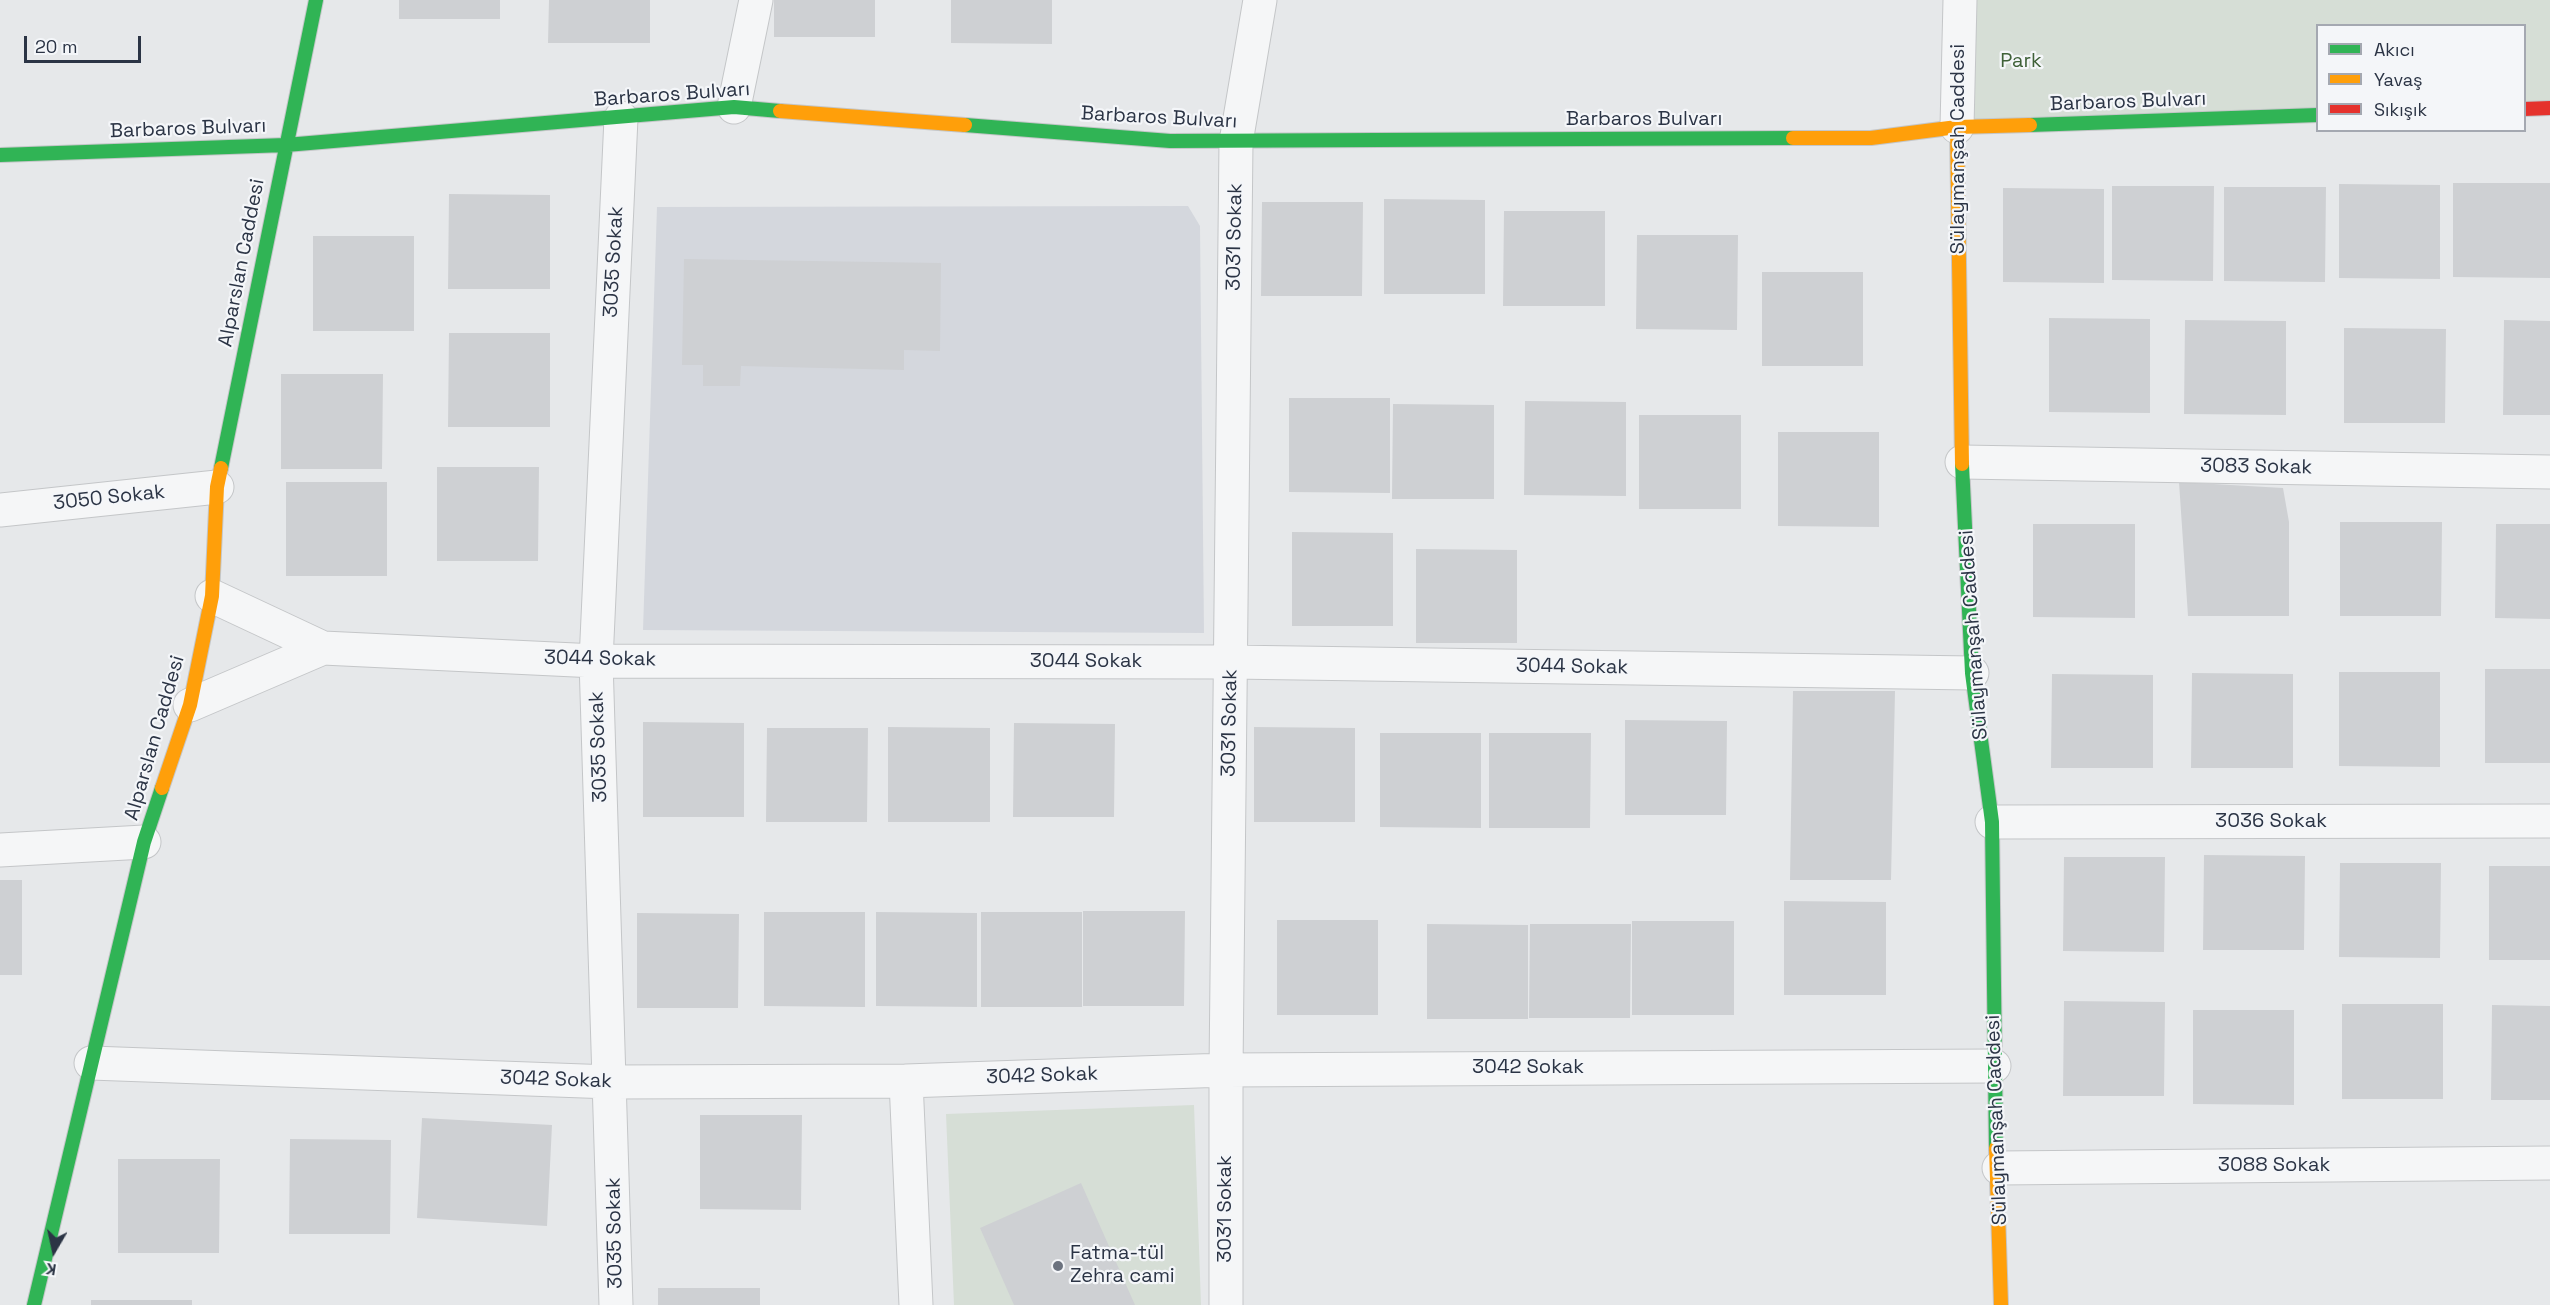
<!DOCTYPE html>
<html>
<head>
<meta charset="utf-8">
<style>
  body { margin:0 }
  #map { position:relative; width:2550px; height:1305px; overflow:hidden; background:#e6e8ea; font-family:"Space Grotesk",sans-serif }
  canvas { display:block }
  .legend { position:absolute; left:2316px; top:24px; width:210px; height:108px; box-sizing:border-box; background:#f4f6f9; border:2px solid #a4a8b1; margin:0; padding:8px 10px; list-style:none; font-size:18px; color:#2b3445 }
  .legend li { display:flex; align-items:center; gap:12px; height:30px }
  .legend b { width:30px; border:2px solid #a4a8b1 }
  .north { position:absolute; left:24px; top:1221px; width:60px; height:60px; -webkit-text-stroke:4px #f4f6f9; paint-order:stroke; rotate:189deg; font-size:16px; font-weight:700; line-height:24px; text-align:center; color:#2b3445 }
  .north::after { content:''; display:block; margin:auto; width:21px; height:27px; background:#2b3445; clip-path:polygon(50% 0,100% 100%,50% 72%,0 100%) }
  .scale { position:absolute; left:24px; top:36px; width:117px; height:27px; box-sizing:border-box; border:3px solid #2b3445; border-top:0; padding-left:8px; font-size:18px; line-height:21px; white-space:nowrap; color:#2b3445; -webkit-text-stroke:4px #f4f6f9; paint-order:stroke }
</style>
</head>
<body>
<div id="map">
<canvas width="2550" height="1305"></canvas>
<ul class="legend">
<li><b style="height:8px;background:#30b455"></b>Akıcı</li>
<li><b style="height:8px;background:#ff9f0a"></b>Yavaş</li>
<li><b style="height:8px;background:#e5322d"></b>Sıkışık</li>
</ul>
<div class="north">K</div>
<div class="scale">20 m</div>
</div>
<script>
const ctx = document.querySelector('canvas').getContext('2d');
ctx.lineJoin = 'round';
function paint(path, color) {
  ctx.fillStyle = color;
  ctx.fill(path, 'evenodd');
}
function shape(rows) {
  const path = new Path2D();
  for (const r of rows) {
    path.moveTo(r[0], r[1]);
    for (let i = 2; i < r.length; i += 2) path.lineTo(r[i], r[i + 1]);
  }
  return path;
}
function stroke(path, color, width, dash) {
  ctx.strokeStyle = color;
  ctx.lineWidth = width;
  ctx.lineCap = dash ? 'butt' : 'round';
  ctx.setLineDash(dash || []);
  ctx.stroke(path);
}
function write(font, color, halo, rows, align = 'center') {
  ctx.font = font + ' "Space Grotesk",sans-serif';
  ctx.lineWidth = 4.5;
  ctx.setLineDash([]);
  ctx.textBaseline = 'middle';
  ctx.strokeStyle = halo;
  ctx.fillStyle = color;
  for (const [text, x, y, turn = 0] of rows) {
    ctx.save();
    ctx.translate(x, y);
    ctx.rotate((+turn || 0) * Math.PI / 180);
    ctx.textAlign = isNaN(turn) ? turn : align;
    if (halo) ctx.strokeText(text, 0, 0);
    ctx.fillText(text, 0, 0);
    ctx.restore();
  }
}
paint(shape([
  [1188,206,1200,226,1204,633,643,630,657,207]
]), '#d4d7dd');
paint(shape([
  [1960,0,2550,0,2550,108,2525,109,2524,26,2318,26,2317,115,1957,127],
  [1194,1105,1201,1305,954,1305,946,1114]
]), '#d6ded6');
paint(shape([
  [399,0,500,0,500,19,399,19],
  [549,0,650,0,650,43,548,43],
  [774,0,875,0,875,37,774,37],
  [951,0,1052,0,1052,44,951,43],
  [2453,183,2550,183,2550,278,2453,277],
  [2339,184,2440,185,2440,279,2339,278],
  [2112,186,2214,186,2213,281,2112,280],
  [2224,187,2326,187,2325,282,2224,281],
  [2003,188,2104,189,2104,283,2003,282],
  [449,194,550,195,550,289,448,289],
  [1384,199,1485,200,1485,294,1384,294],
  [1262,202,1363,202,1362,296,1261,296],
  [1504,211,1605,211,1605,306,1503,306],
  [1637,235,1738,235,1737,330,1636,329],
  [313,236,414,236,414,331,313,331],
  [684,259,941,263,940,351,904,350,904,370,741,366,740,386,703,386,703,365,682,365],
  [1762,272,1863,272,1863,366,1762,366],
  [2049,318,2150,319,2150,413,2049,412],
  [2185,320,2286,321,2286,415,2184,414],
  [2504,320,2550,321,2550,415,2503,415],
  [2344,328,2446,329,2445,423,2344,423],
  [449,333,550,333,550,427,448,427],
  [281,374,383,374,382,469,281,469],
  [1289,398,1390,398,1390,493,1289,492],
  [1525,401,1626,402,1626,496,1524,495],
  [1393,404,1494,405,1494,499,1392,499],
  [1639,415,1741,415,1741,509,1639,509],
  [1778,432,1879,432,1879,527,1778,526],
  [437,467,539,467,538,561,437,561],
  [286,482,387,482,387,576,286,576],
  [2179,482,2283,488,2289,522,2289,616,2188,616],
  [2340,522,2442,522,2441,616,2340,616],
  [2033,524,2135,524,2135,618,2033,617],
  [2496,524,2550,524,2550,619,2495,618],
  [1292,532,1393,533,1393,626,1292,626],
  [1416,549,1517,550,1517,643,1416,643],
  [2485,669,2550,669,2550,763,2485,763],
  [2339,672,2440,672,2440,767,2339,766],
  [2192,673,2293,674,2293,768,2191,768],
  [2052,674,2153,675,2153,768,2051,768],
  [1793,691,1895,691,1891,880,1790,880],
  [1625,720,1727,721,1726,815,1625,815],
  [643,722,744,723,744,817,643,817],
  [1014,723,1115,724,1114,817,1013,817],
  [888,727,990,728,990,822,888,822],
  [1254,727,1355,728,1355,822,1254,822],
  [767,728,868,728,867,822,766,822],
  [1380,733,1481,733,1481,828,1380,827],
  [1489,733,1591,733,1590,828,1489,828],
  [2204,855,2305,856,2304,950,2203,950],
  [2064,857,2165,857,2164,952,2063,951],
  [2340,863,2441,863,2440,958,2339,957],
  [2489,866,2550,866,2550,960,2489,960],
  [0,880,22,880,22,975,0,975],
  [1784,901,1886,902,1886,995,1784,995],
  [1083,911,1185,911,1184,1006,1083,1006],
  [764,912,865,912,865,1007,764,1006],
  [876,912,977,913,977,1007,876,1006],
  [981,912,1082,912,1082,1007,981,1007],
  [637,913,739,914,738,1008,637,1008],
  [1277,920,1378,920,1378,1015,1277,1015],
  [1632,921,1734,921,1734,1015,1632,1015],
  [1427,924,1528,925,1528,1019,1427,1019],
  [1530,924,1631,924,1630,1018,1529,1018],
  [2064,1001,2165,1002,2164,1096,2063,1096],
  [2342,1004,2443,1004,2443,1099,2342,1099],
  [2492,1005,2550,1006,2550,1100,2491,1100],
  [2193,1010,2294,1010,2294,1105,2193,1104],
  [700,1115,802,1115,801,1210,700,1209],
  [422,1118,552,1125,547,1226,417,1218],
  [290,1139,391,1140,390,1234,289,1234],
  [118,1159,220,1159,219,1253,118,1253],
  [1081,1183,1135,1305,1014,1305,980,1228],
  [658,1288,760,1288,760,1305,658,1305],
  [91,1300,192,1300,192,1305,91,1305]
]), '#ced0d3');
const street = shape([
  [734,107,756,0],
  [1957,127,1960,0],
  [1962,462,2550,472],
  [0,510,217,487],
  [212,596,323,648,596,661,1231,662,1972,673],
  [190,705,323,648],
  [1992,822,2550,821],
  [0,850,144,842],
  [91,1063,611,1082,906,1081,1226,1070,1994,1066],
  [906,1081,916,1305],
  [1999,1168,2550,1163],
  [616,1305,596,661,621,118],
  [1226,1305,1226,1070,1236,142,1260,0]
]);
const fast = shape([
  [965,125,1170,141,1793,138],
  [2030,125,2318,115],
  [0,155,286,145,734,107,780,111],
  [1962,464,1972,673,1992,822,1996,1148],
  [221,468,316,0],
  [34,1305,144,842,162,788]
]);
const slow = shape([
  [780,111,965,125],
  [1957,127,1962,464],
  [1793,138,1871,138,1957,127,2030,125],
  [162,788,190,705,212,596,217,487,221,468],
  [1996,1148,2001,1305]
]);
const jam = shape([
  [2524,109,2550,108]
]);
stroke(street, '#c4c6c8', 35);
stroke(fast, '#c4c6c8', 16);
stroke(slow, '#c4c6c8', 16);
stroke(jam, '#c4c6c8', 16);
stroke(street, '#f5f6f7', 33);
stroke(fast, '#30b455', 14);
stroke(slow, '#ff9f0a', 14);
stroke(jam, '#e5322d', 14);
for (const [x, y, r, color] of [
  [1058,1266,6,"#6c737f"]
]) {
  const dot = new Path2D();
  dot.arc(x, y, r, 0, 2 * Math.PI);
  ctx.fillStyle = color;
  ctx.fill(dot);
  stroke(dot, '#f4f6f9', 2);
}
write('20px', '#3f6138', '#f4f6f9', [
  ["Park",2021,62]
]);
write('20px', '#2b3445', '#f4f6f9', [
  ["Barbaros Bulvarı",672,95,-4],
  ["Barbaros Bulvarı",2128,102,-2],
  ["Barbaros Bulvarı",1159,118,3],
  ["Barbaros Bulvarı",1644,120],
  ["Barbaros Bulvarı",188,129,-2],
  ["Sülaymanşah Caddesi",1959,149,-90],
  ["3031 Sokak",1235,237,-89],
  ["3035 Sokak",614,262,-87],
  ["Alparslan Caddesi",242,263,-79],
  ["3083 Sokak",2256,467,1],
  ["3050 Sokak",109,498,-6],
  ["Sülaymanşah Caddesi",1974,635,-94],
  ["3044 Sokak",600,659,1],
  ["3044 Sokak",1086,662],
  ["3044 Sokak",1572,667,1],
  ["3031 Sokak",1230,723,-89],
  ["Alparslan Caddesi",155,738,-74],
  ["3035 Sokak",599,747,-92],
  ["3036 Sokak",2271,822],
  ["3042 Sokak",1528,1068],
  ["3042 Sokak",1042,1076,-2],
  ["3042 Sokak",556,1080,2],
  ["Sülaymanşah Caddesi",1997,1120,-92],
  ["3088 Sokak",2274,1166],
  ["3031 Sokak",1226,1209,-90],
  ["3035 Sokak",615,1233,-91]
]);
write('20px', '#2b3445', '#f4f6f9', [
  ["Fatma-tül",1070,1254],
  ["Zehra cami",1070,1277]
], 'left');
</script>
</body>
</html>
